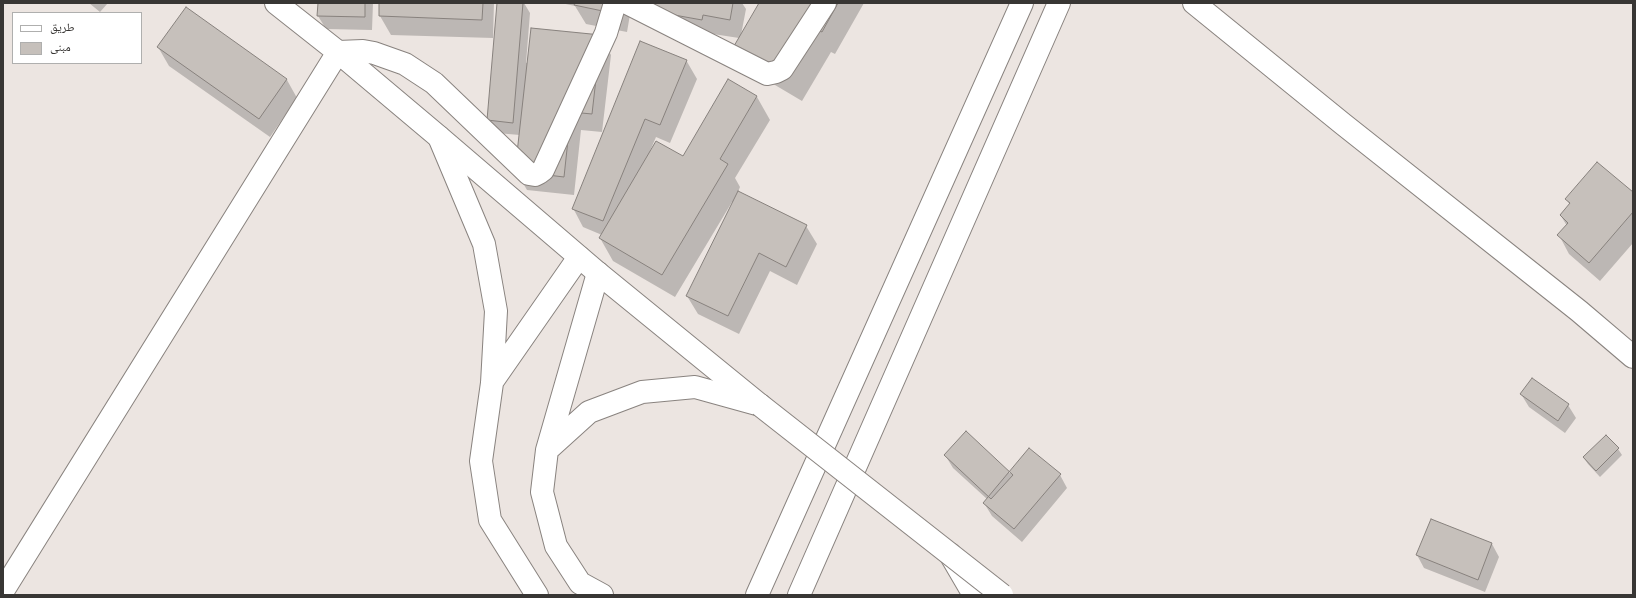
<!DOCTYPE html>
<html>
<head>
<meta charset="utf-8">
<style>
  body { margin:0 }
  #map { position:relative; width:1636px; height:598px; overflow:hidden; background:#ece5e1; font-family:Bitter,"Noto Naskh Arabic",serif }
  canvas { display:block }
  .frame { position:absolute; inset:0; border:4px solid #383634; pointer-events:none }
  .legend { position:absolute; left:12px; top:12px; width:130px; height:52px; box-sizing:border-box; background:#fff; border:1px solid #afafae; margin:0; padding:5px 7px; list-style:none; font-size:12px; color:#383634 }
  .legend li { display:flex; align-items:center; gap:8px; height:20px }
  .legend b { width:20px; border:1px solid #afafae }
</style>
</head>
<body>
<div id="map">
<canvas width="1636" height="598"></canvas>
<div class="frame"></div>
<ul class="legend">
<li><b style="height:5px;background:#fff"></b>طريق</li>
<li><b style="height:11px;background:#c6c0bb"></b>مبنى</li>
</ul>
</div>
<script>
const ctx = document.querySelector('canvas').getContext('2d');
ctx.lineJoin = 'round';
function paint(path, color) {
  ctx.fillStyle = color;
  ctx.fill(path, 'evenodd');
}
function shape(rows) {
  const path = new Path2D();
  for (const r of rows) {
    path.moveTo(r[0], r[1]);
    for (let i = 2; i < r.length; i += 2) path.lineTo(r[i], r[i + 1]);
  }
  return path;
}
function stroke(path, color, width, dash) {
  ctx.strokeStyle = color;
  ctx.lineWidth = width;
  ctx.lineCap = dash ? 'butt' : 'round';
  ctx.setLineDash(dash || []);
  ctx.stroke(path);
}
paint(shape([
  [89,3,108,3,100,12],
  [319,3,373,3,372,30,326,29,318,16],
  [380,3,494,3,493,38,391,35,380,16],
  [498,3,524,3,530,13,526,63,600,36,611,55,602,132,581,130,574,195,527,190,516,171,520,135,496,133,488,120],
  [561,3,632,3,627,32,586,24,575,6],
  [655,3,742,3,746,9,741,35,760,3,864,3,835,54,831,52,802,101,748,69,739,38,713,34,712,39],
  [158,47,287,80,297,98,270,137,169,66],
  [686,60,697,79,670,143,656,137,650,151,683,157,729,80,757,97,770,120,735,178,740,187,738,192,806,226,817,244,797,285,770,271,739,334,698,314,687,296,733,203,732,202,675,297,613,261,600,238,602,235,583,227,573,208],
  [1633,194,1633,243,1600,281,1569,254,1559,235,1567,226,1561,216,1570,205,1566,199],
  [1532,379,1568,405,1576,418,1565,433,1529,407,1521,394],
  [1618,449,1622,455,1600,477,1588,464,1584,458],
  [945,455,1009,473,1060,475,1067,488,1022,542,992,516,984,503,987,499,953,468],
  [1431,520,1492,544,1499,557,1485,592,1424,568,1417,555]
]), '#0003');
const building = shape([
  [318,3,365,3,365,17,317,16,318,3],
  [379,3,483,3,482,20,379,16,379,3],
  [497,3,523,3,513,123,487,120,497,3],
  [575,3,619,3,617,14,574,5,575,3],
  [654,3,733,3,730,20,703,15,702,20,652,11,654,3],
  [759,3,838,3,822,32,818,30,789,78,734,46,759,3],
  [186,7,287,79,259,119,157,47,186,7],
  [531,28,601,35,592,114,571,112,564,177,515,171,531,28],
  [640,41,687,60,660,125,645,119,603,221,572,209,640,41],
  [728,79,757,96,720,159,728,164,662,275,599,238,656,141,683,156,728,79],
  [1597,162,1633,192,1633,212,1589,263,1557,235,1568,223,1560,215,1570,203,1565,199,1597,162],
  [738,191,807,225,786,267,759,253,728,316,686,296,738,191],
  [1532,378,1569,404,1558,421,1520,394,1532,378],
  [966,431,1013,475,991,499,944,455,966,431],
  [1606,435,1619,448,1596,471,1583,457,1606,435],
  [1029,448,1061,474,1014,529,983,503,1029,448],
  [1431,519,1492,543,1478,580,1416,555,1431,519]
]);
paint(building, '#c6c0bb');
stroke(building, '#87817d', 1);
const street = shape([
  [627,3,767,74,776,72,782,69,825,3],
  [1194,3,1343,124,1579,311,1633,357],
  [338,52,363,51,374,53,405,64,434,83,529,174,535,175,539,173,543,170,606,33,615,3]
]);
const secondary = shape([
  [276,3,338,52,439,137,598,273,760,405],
  [3,591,338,52]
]);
const primary = shape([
  [439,137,484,244,496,311,492,383,481,461,490,520,537,595],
  [492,382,579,257],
  [547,450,598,273],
  [950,554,974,595],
  [602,595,580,583,556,546,542,492,547,450,589,412,642,392,695,387,760,405],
  [757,595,1022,3],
  [799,595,1059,3]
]);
stroke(street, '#89837f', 24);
stroke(secondary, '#89837f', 24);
stroke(primary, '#89837f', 24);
stroke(street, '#fff', 22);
stroke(secondary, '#fff', 22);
stroke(primary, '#fff', 22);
const secondaryBridge = shape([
  [760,405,1002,595]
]);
stroke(secondaryBridge, '#89837f', 24, []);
stroke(secondaryBridge, '#fff', 22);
</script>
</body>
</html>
